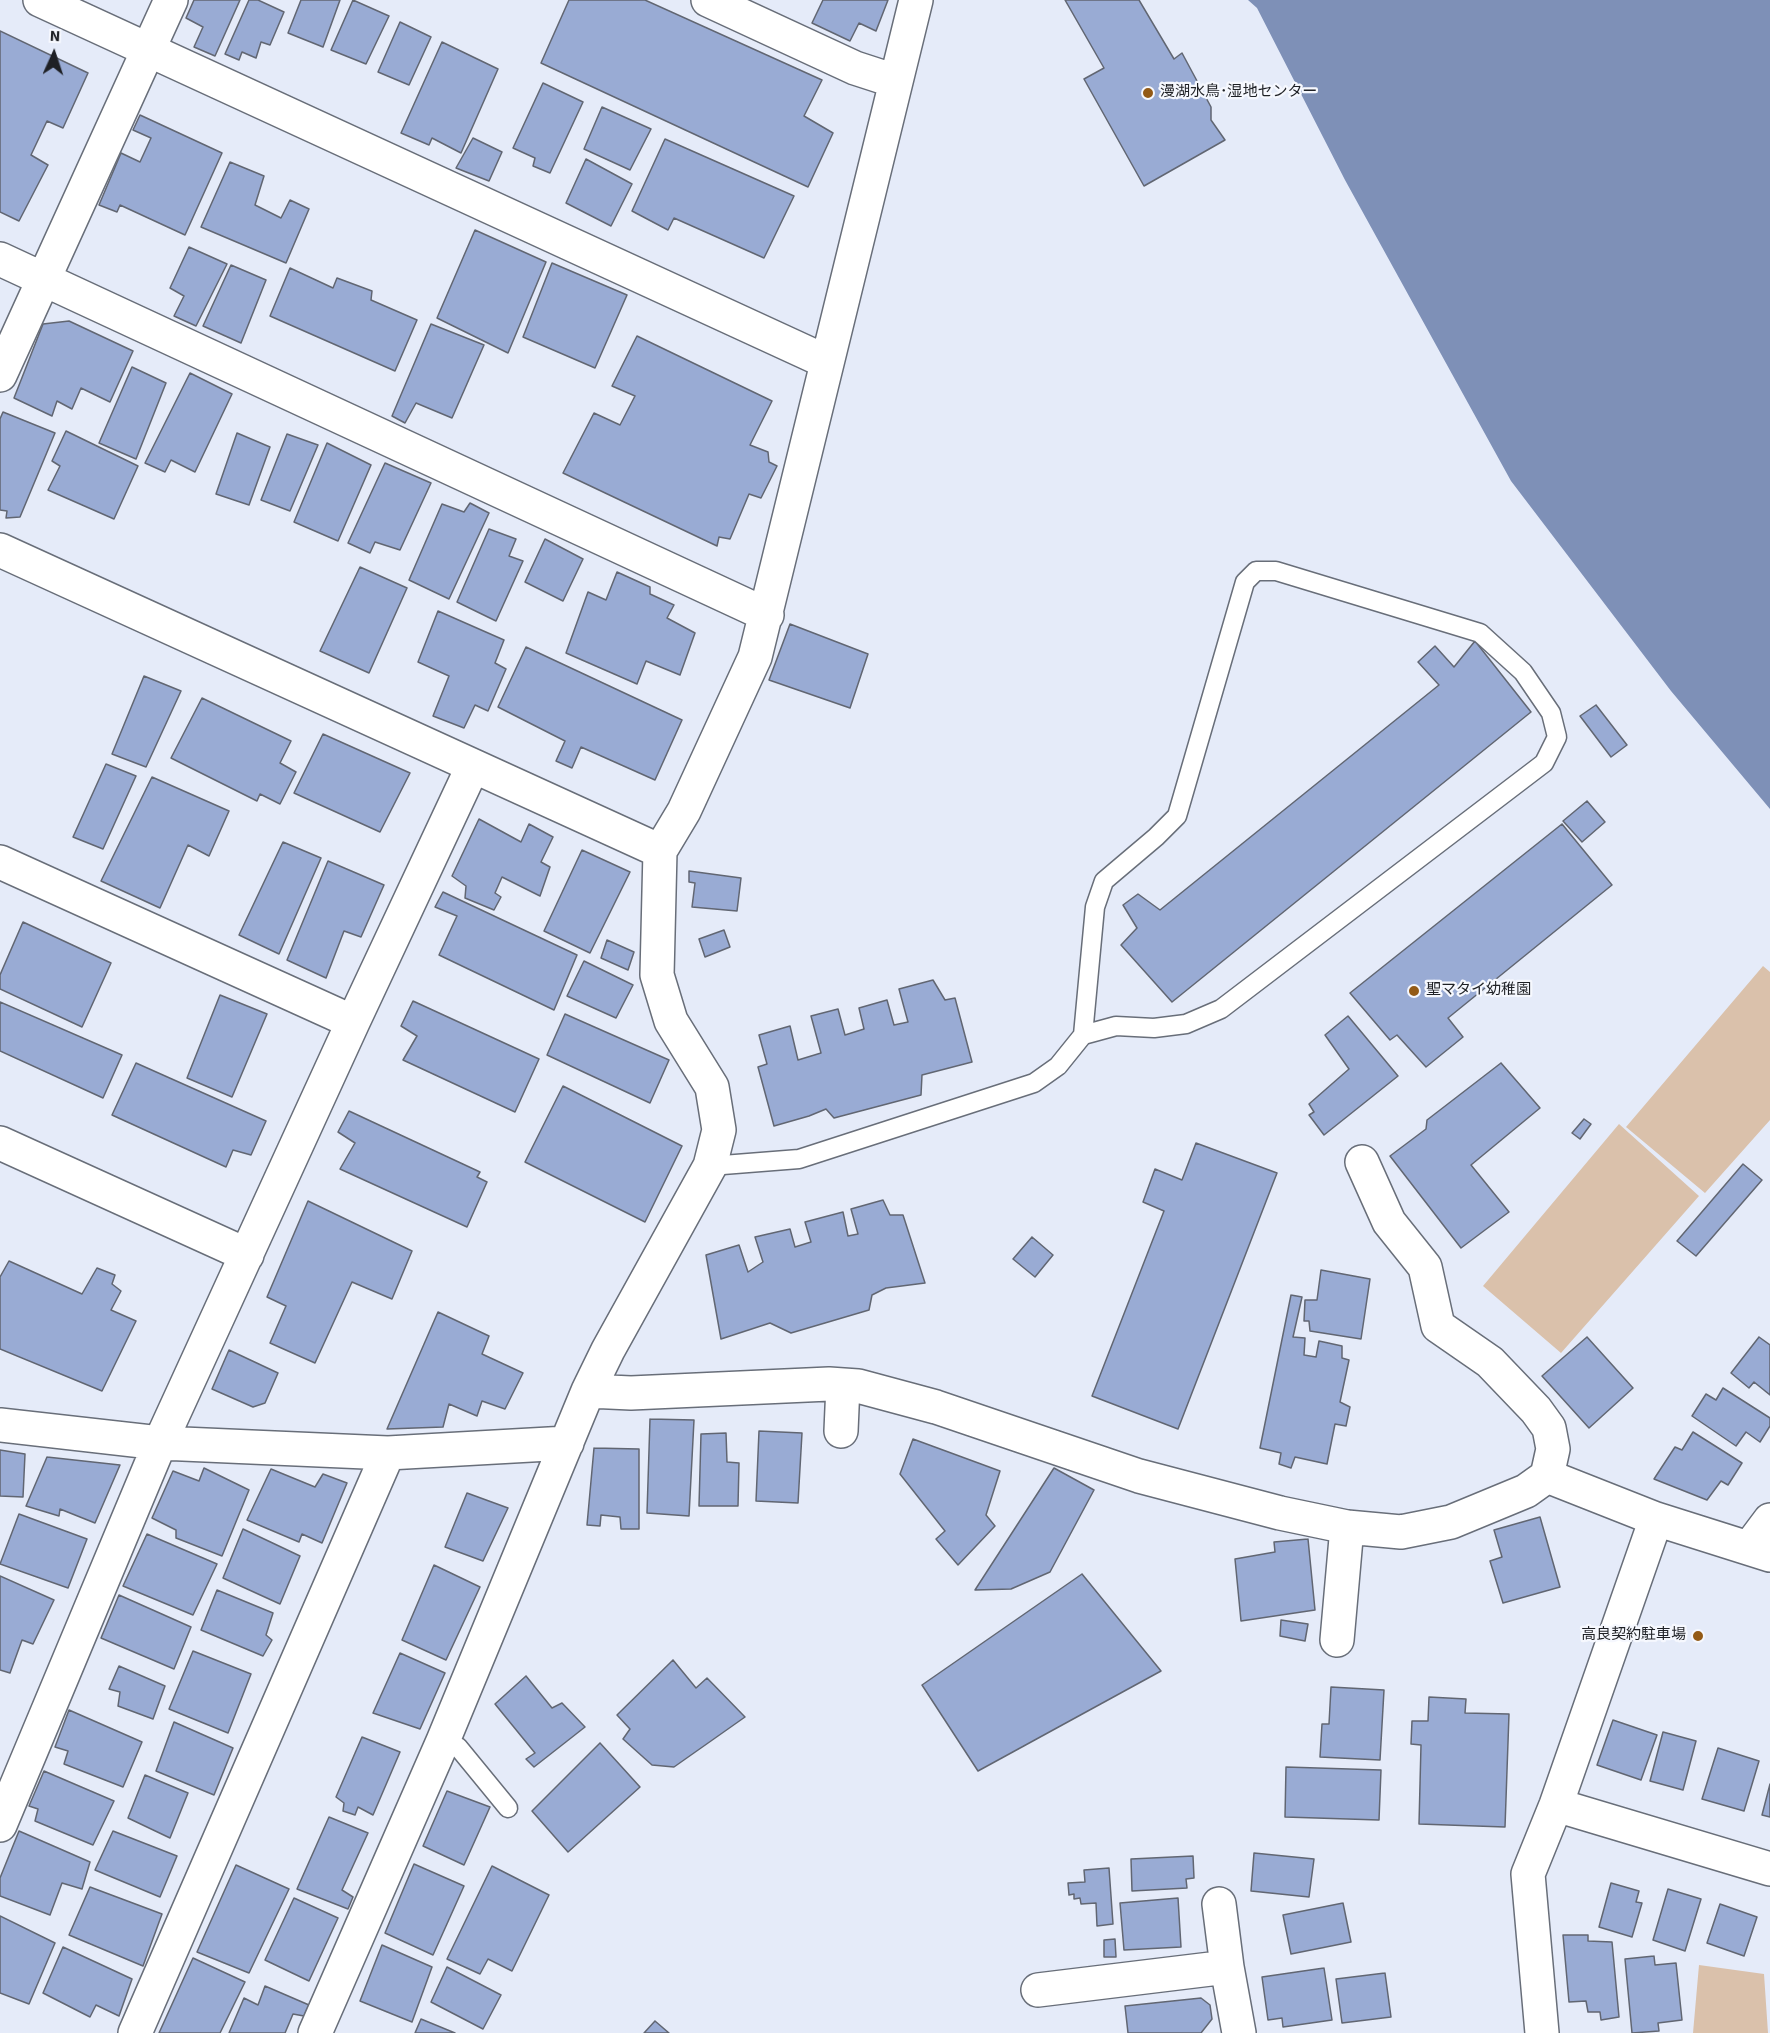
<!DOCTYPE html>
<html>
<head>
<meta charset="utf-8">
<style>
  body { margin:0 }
  #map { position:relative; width:1770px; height:2033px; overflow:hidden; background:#e5ebf9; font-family:"Source Sans 3",sans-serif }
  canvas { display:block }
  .north { position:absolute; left:24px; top:24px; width:60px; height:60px; -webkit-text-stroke:4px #f6f8fe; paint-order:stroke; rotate:3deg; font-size:16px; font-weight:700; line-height:24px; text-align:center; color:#1e2025 }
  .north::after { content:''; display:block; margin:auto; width:21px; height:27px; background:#1e2025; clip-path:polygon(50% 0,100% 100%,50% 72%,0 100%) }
</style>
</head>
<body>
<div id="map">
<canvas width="1770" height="2033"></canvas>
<div class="north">N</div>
</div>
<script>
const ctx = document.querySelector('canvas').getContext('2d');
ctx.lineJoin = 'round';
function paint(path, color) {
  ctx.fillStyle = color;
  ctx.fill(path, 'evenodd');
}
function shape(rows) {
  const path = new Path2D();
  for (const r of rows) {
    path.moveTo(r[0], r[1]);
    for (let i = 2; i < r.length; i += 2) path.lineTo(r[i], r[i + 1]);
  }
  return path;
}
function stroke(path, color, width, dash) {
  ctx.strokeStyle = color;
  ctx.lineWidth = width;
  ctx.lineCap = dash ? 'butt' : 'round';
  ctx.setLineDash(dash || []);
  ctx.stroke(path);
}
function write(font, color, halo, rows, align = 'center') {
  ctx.font = font + ' "Source Sans 3","Noto Sans JP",sans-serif';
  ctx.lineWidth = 4.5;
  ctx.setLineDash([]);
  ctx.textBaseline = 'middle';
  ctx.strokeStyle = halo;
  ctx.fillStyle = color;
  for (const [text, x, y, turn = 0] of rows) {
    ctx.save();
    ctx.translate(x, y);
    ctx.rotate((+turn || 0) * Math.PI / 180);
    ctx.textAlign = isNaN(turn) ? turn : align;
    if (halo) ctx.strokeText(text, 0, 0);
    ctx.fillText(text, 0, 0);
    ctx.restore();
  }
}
paint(shape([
  [1763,966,1770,972,1770,1120,1705,1193,1626,1127],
  [1619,1124,1699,1196,1561,1353,1483,1286],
  [1699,1965,1764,1974,1768,2033,1693,2033]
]), '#dac1ab');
paint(shape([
  [1248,0,1770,0,1770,809,1671,691,1511,481,1345,180,1257,8]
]), '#7e90b7');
const building = shape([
  [194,0,240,0,215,56,194,47,203,27,186,18,194,0],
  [249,0,258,0,284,12,270,45,261,42,256,58,242,52,239,60,225,54,249,0],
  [301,0,340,0,323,47,288,33,301,0],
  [353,0,389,16,366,64,331,50,353,0],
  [569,0,645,0,822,80,804,116,833,133,808,187,541,63,569,0],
  [823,0,888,0,876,31,859,23,850,41,812,23,823,0],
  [1065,0,1139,0,1174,59,1182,53,1211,107,1211,120,1225,140,1144,186,1084,79,1104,68,1065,0],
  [400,22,431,37,409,85,378,72,400,22],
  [0,31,88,73,63,128,47,121,31,155,48,165,19,221,0,212,0,31],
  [442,42,498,69,461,153,432,138,429,145,401,133,442,42],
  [543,83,583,102,550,173,533,166,535,158,513,148,543,83],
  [602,107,651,129,630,170,584,149,602,107],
  [140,115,222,153,185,235,120,205,117,212,99,205,121,153,140,162,151,138,133,130,140,115],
  [473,138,502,152,489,181,456,168,473,138],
  [665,139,794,196,764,258,674,218,668,230,632,211,665,139],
  [586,159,632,184,611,226,566,203,586,159],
  [230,162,264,176,255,205,281,218,290,200,309,209,286,263,201,227,230,162],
  [475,230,546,262,508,353,437,318,475,230],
  [189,247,227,264,196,326,174,316,184,296,170,288,189,247],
  [552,263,627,295,595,368,523,337,552,263],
  [231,265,266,280,241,343,203,326,231,265],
  [290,268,333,288,337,278,372,291,371,300,417,320,395,371,270,316,290,268],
  [69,321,133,351,110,402,81,388,72,409,57,401,52,416,14,398,43,324,69,321],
  [431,324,484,345,452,418,416,403,405,423,392,416,431,324],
  [637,336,772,401,750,445,768,452,769,462,777,466,761,498,749,494,730,539,719,537,717,546,563,473,594,413,620,425,635,396,612,386,637,336],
  [132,367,166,383,136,459,99,443,132,367],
  [190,373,232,394,195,472,171,460,165,472,145,463,190,373],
  [3,412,55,433,20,517,6,518,7,511,0,510,0,419,3,412],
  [66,431,138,466,114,519,48,490,60,466,52,461,66,431],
  [237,433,270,447,249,505,216,494,237,433],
  [287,434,318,445,290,511,261,500,287,434],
  [327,443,371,465,338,541,294,522,327,443],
  [385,463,431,483,400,550,375,542,370,553,348,543,385,463],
  [470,503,489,513,449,599,409,580,442,504,464,512,470,503],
  [489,529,516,539,509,556,523,561,496,621,457,602,489,529],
  [545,539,583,559,563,601,525,582,545,539],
  [360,567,407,588,369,673,320,651,360,567],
  [617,572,650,587,650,594,674,605,667,618,695,633,680,675,646,661,637,684,566,653,588,592,606,600,617,572],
  [438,611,504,640,495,663,506,669,488,711,475,705,464,728,433,716,449,676,418,662,438,611],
  [790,624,868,654,850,708,769,680,790,624],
  [1475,641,1531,712,1172,1002,1121,945,1137,928,1123,905,1138,894,1160,910,1439,685,1418,662,1435,646,1454,667,1475,641],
  [526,647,682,720,655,780,581,747,572,768,556,761,565,741,498,707,526,647],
  [144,676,181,691,146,767,112,754,144,676],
  [202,698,291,741,280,763,296,772,280,804,260,794,257,801,171,758,202,698],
  [1596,705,1627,745,1611,757,1580,716,1596,705],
  [323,734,410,773,380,832,294,793,323,734],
  [106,764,136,776,103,849,73,837,106,764],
  [152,777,229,811,209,856,188,845,160,908,101,881,152,777],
  [1587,801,1605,822,1582,842,1563,821,1587,801],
  [479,819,521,842,529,824,553,837,541,862,550,867,540,896,502,877,495,893,501,897,494,910,465,898,466,886,452,876,479,819],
  [1562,824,1612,885,1448,1018,1463,1037,1426,1067,1397,1035,1390,1040,1350,993,1562,824],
  [283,842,321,858,279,954,239,935,283,842],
  [582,850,630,872,590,953,544,931,582,850],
  [328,861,384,885,361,937,344,931,326,978,287,960,328,861],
  [689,871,741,878,737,911,692,907,695,883,689,882,689,871],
  [443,892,577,955,554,1010,439,955,457,916,435,907,443,892],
  [23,922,111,963,82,1027,0,989,0,975,23,922],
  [724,930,730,947,705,957,699,939,724,930],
  [607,940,634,952,628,970,601,958,607,940],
  [584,961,633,985,616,1018,567,996,584,961],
  [933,980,945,1000,955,998,972,1062,922,1075,921,1095,834,1118,826,1109,809,1116,774,1126,758,1067,767,1064,759,1035,790,1026,798,1060,821,1053,811,1016,838,1009,845,1035,864,1029,859,1008,887,1000,894,1025,908,1022,899,989,933,980],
  [220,995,267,1014,232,1097,187,1078,220,995],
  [413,1001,539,1059,515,1112,403,1060,417,1036,401,1026,413,1001],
  [0,1002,122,1055,103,1098,0,1051,0,1002],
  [565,1014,669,1060,650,1103,547,1055,565,1014],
  [1348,1016,1398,1076,1324,1135,1309,1115,1314,1112,1309,1104,1349,1069,1325,1035,1348,1016],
  [136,1063,266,1121,251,1155,233,1150,226,1167,112,1115,136,1063],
  [1501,1063,1540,1108,1471,1165,1509,1212,1461,1248,1390,1156,1426,1129,1427,1120,1501,1063],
  [563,1086,682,1146,645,1222,525,1162,563,1086],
  [349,1111,480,1172,477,1177,487,1182,467,1227,340,1169,355,1143,338,1132,349,1111],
  [1584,1119,1591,1124,1580,1139,1572,1133,1584,1119],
  [1196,1143,1277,1173,1178,1429,1092,1396,1164,1211,1143,1202,1155,1169,1182,1180,1196,1143],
  [1743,1164,1762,1180,1696,1256,1677,1241,1743,1164],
  [883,1200,890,1215,903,1215,925,1283,886,1288,872,1295,869,1310,791,1333,770,1323,721,1339,706,1255,739,1245,748,1272,763,1262,755,1237,790,1229,795,1247,811,1242,805,1222,843,1212,848,1236,858,1234,851,1209,883,1200],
  [308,1201,412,1251,392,1299,352,1282,315,1363,270,1343,286,1306,267,1297,308,1201],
  [1032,1237,1053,1255,1035,1277,1013,1259,1032,1237],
  [9,1261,82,1294,97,1268,115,1275,112,1284,121,1291,111,1310,136,1321,102,1391,0,1349,0,1277,9,1261],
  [1321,1270,1370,1279,1361,1339,1310,1331,1309,1321,1304,1321,1305,1300,1317,1300,1321,1270],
  [1291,1295,1302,1297,1293,1337,1305,1338,1304,1355,1316,1357,1319,1341,1342,1346,1342,1358,1349,1360,1340,1402,1350,1407,1346,1426,1335,1424,1327,1464,1295,1457,1291,1468,1279,1464,1281,1453,1260,1448,1291,1295],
  [438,1312,489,1336,482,1354,523,1373,505,1409,482,1401,477,1416,449,1404,443,1427,387,1429,438,1312],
  [1587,1337,1633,1388,1589,1428,1542,1376,1587,1337],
  [1759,1337,1770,1345,1770,1395,1754,1382,1749,1388,1731,1373,1759,1337],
  [229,1350,278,1373,265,1403,253,1407,212,1389,229,1350],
  [1723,1388,1770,1418,1770,1426,1760,1442,1746,1432,1736,1446,1692,1416,1706,1394,1716,1400,1723,1388],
  [650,1419,694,1420,689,1516,647,1513,650,1419],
  [759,1431,802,1433,798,1503,756,1501,759,1431],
  [1693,1432,1742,1463,1728,1485,1721,1481,1707,1500,1654,1479,1675,1447,1682,1450,1693,1432],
  [726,1433,727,1462,739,1463,738,1506,699,1506,701,1434,726,1433],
  [913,1439,1000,1471,986,1515,995,1526,958,1565,936,1539,945,1531,900,1474,913,1439],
  [594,1448,639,1449,639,1529,621,1529,620,1517,601,1515,600,1526,587,1525,594,1448],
  [0,1450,25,1454,23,1497,0,1496,0,1450],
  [47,1457,120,1465,95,1523,60,1509,59,1516,26,1506,47,1457],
  [204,1468,249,1490,222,1556,176,1538,176,1530,152,1518,173,1471,199,1481,204,1468],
  [1054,1468,1094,1490,1050,1572,1011,1589,975,1590,1054,1468],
  [271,1469,315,1487,323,1474,347,1483,322,1543,302,1534,299,1542,247,1520,271,1469],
  [467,1493,508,1508,483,1561,445,1547,467,1493],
  [19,1514,87,1539,68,1588,0,1564,19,1514],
  [1540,1517,1560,1587,1503,1603,1490,1561,1502,1557,1494,1530,1540,1517],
  [243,1529,300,1556,280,1604,223,1578,243,1529],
  [147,1534,217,1564,193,1615,123,1586,147,1534],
  [1308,1539,1315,1610,1241,1621,1235,1559,1275,1552,1274,1542,1308,1539],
  [434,1565,480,1587,446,1660,402,1640,434,1565],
  [1082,1574,1161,1671,978,1771,922,1685,1082,1574],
  [0,1576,54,1600,33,1644,22,1640,10,1673,0,1670,0,1576],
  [217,1590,273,1613,266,1635,272,1640,263,1656,201,1630,217,1590],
  [119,1595,191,1627,174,1669,101,1638,119,1595],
  [1281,1620,1308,1624,1305,1641,1280,1636,1281,1620],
  [193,1651,251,1674,228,1733,169,1709,193,1651],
  [400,1653,445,1673,420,1729,373,1713,400,1653],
  [673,1660,696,1688,707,1678,745,1717,674,1767,652,1765,623,1739,630,1729,617,1715,673,1660],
  [119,1666,165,1686,153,1719,118,1706,120,1692,109,1689,119,1666],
  [526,1676,552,1708,562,1703,585,1727,534,1767,526,1759,535,1753,495,1704,526,1676],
  [1331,1687,1384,1690,1380,1760,1320,1757,1322,1724,1329,1724,1331,1687],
  [1429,1697,1466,1699,1465,1713,1509,1714,1505,1827,1419,1824,1421,1745,1411,1744,1412,1721,1428,1721,1429,1697],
  [69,1710,142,1742,123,1787,64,1764,68,1751,55,1747,69,1710],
  [1613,1720,1657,1735,1641,1780,1597,1765,1613,1720],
  [174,1722,233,1748,214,1795,156,1771,174,1722],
  [1663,1732,1696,1741,1683,1790,1650,1781,1663,1732],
  [362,1737,400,1752,373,1815,358,1807,355,1815,343,1811,344,1803,336,1797,362,1737],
  [600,1743,640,1787,568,1852,532,1811,600,1743],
  [1718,1748,1759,1761,1744,1811,1702,1799,1718,1748],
  [1286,1767,1381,1770,1379,1820,1285,1817,1286,1767],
  [44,1771,114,1801,93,1845,35,1821,38,1809,29,1806,44,1771],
  [145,1775,188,1793,170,1838,128,1818,145,1775],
  [1770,1784,1770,1817,1762,1815,1770,1784],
  [447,1791,490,1807,464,1865,423,1846,447,1791],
  [329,1817,368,1833,342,1890,353,1897,348,1909,297,1889,329,1817],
  [19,1831,90,1862,82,1889,62,1883,50,1915,0,1896,0,1878,19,1831],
  [113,1831,177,1856,160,1897,95,1870,113,1831],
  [1254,1853,1314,1859,1309,1897,1251,1891,1254,1853],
  [1193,1856,1194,1878,1186,1879,1187,1888,1132,1891,1131,1859,1193,1856],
  [414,1864,464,1886,433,1955,385,1933,414,1864],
  [236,1865,289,1889,249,1973,197,1952,236,1865],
  [492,1866,549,1895,512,1971,488,1959,480,1974,447,1959,492,1866],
  [1109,1868,1113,1924,1097,1926,1096,1903,1081,1904,1080,1898,1074,1899,1074,1894,1069,1895,1068,1883,1085,1882,1084,1870,1109,1868],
  [1611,1883,1639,1891,1636,1902,1642,1903,1632,1937,1599,1927,1611,1883],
  [90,1887,162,1914,143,1966,69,1935,90,1887],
  [1668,1889,1701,1899,1685,1951,1653,1940,1668,1889],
  [294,1898,338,1918,309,1981,265,1960,294,1898],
  [1178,1898,1181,1947,1124,1950,1120,1903,1178,1898],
  [1343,1903,1351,1942,1291,1954,1283,1915,1343,1903],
  [1720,1904,1757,1917,1744,1956,1707,1943,1720,1904],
  [0,1916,55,1943,29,2004,0,1993,0,1916],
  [1563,1935,1588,1935,1588,1941,1612,1942,1619,2017,1601,2020,1600,2012,1588,2012,1586,2001,1569,2002,1563,1935],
  [1115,1939,1116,1957,1104,1957,1104,1940,1115,1939],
  [382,1945,432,1967,412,2022,360,2001,382,1945],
  [63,1947,132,1979,119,2016,96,2005,90,2017,43,1993,63,1947],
  [1654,1956,1655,1965,1676,1963,1682,2020,1658,2023,1659,2031,1632,2033,1625,1959,1654,1956],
  [193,1958,245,1982,220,2033,159,2033,193,1958],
  [447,1967,501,1995,483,2029,431,2002,447,1967],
  [1324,1968,1332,2020,1283,2027,1282,2018,1268,2020,1262,1977,1324,1968],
  [1385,1973,1391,2017,1342,2023,1336,1979,1385,1973],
  [265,1986,309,2005,304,2016,293,2014,285,2033,229,2033,244,1998,258,2005,265,1986],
  [1201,1998,1210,2005,1212,2019,1201,2033,1128,2033,1125,2006,1201,1998],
  [421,2019,455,2033,415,2033,421,2019],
  [655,2021,669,2033,644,2033,655,2021]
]);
paint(building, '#99abd4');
stroke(building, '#616672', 1.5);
const lane = shape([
  [710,1166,799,1159,1034,1083,1058,1066,1083,1035,1095,907,1104,881,1156,837,1177,816,1245,582,1256,571,1276,571,1480,633,1523,672,1551,713,1557,737,1544,763,1221,1009,1186,1024,1154,1028,1116,1026,1083,1035],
  [443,1741,458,1747,508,1808]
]);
const street = shape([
  [40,0,827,362],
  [708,0,855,68,895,81],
  [0,259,767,615],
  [0,375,171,0],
  [0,550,660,851],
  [0,862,353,1022],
  [0,1143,247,1255],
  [588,1391,631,1393,829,1384,858,1386,936,1407,1139,1476,1280,1513,1347,1527,1401,1532,1451,1522,1526,1491,1547,1476,1553,1449,1549,1428,1536,1410,1490,1362,1438,1326,1425,1267,1389,1222,1362,1162],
  [0,1425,160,1443,388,1453,567,1443],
  [841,1431,843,1385],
  [1547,1476,1656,1519,1770,1555],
  [1749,1548,1770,1520],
  [1337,1640,1347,1527],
  [1556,1805,1770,1869],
  [0,1825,160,1443,353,1022,473,766],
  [1219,1904,1227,1967,1239,2033],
  [1038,1990,1227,1967],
  [135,2033,388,1453],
  [315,2033,443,1741,588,1391,608,1350,710,1166,719,1130,712,1087,671,1021,657,975,660,851,684,811,755,657,916,0],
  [1542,2033,1528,1874,1556,1805,1656,1519]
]);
stroke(lane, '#686e79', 21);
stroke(street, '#686e79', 36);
stroke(lane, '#fff', 18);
stroke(street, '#fff', 33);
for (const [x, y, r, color] of [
  [1148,93,6,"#935a16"],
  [1414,991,6,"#935a16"],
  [1698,1636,6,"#935a16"]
]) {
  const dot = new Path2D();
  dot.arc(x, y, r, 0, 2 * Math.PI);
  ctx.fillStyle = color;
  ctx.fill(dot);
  stroke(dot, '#f6f8fe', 2);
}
write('15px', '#1e2025', '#f6f8fe', [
  ["漫湖水鳥･湿地センター",1160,93],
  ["聖マタイ幼稚園",1426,991],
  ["高良契約駐車場",1686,1636,"right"]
], 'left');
</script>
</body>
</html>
